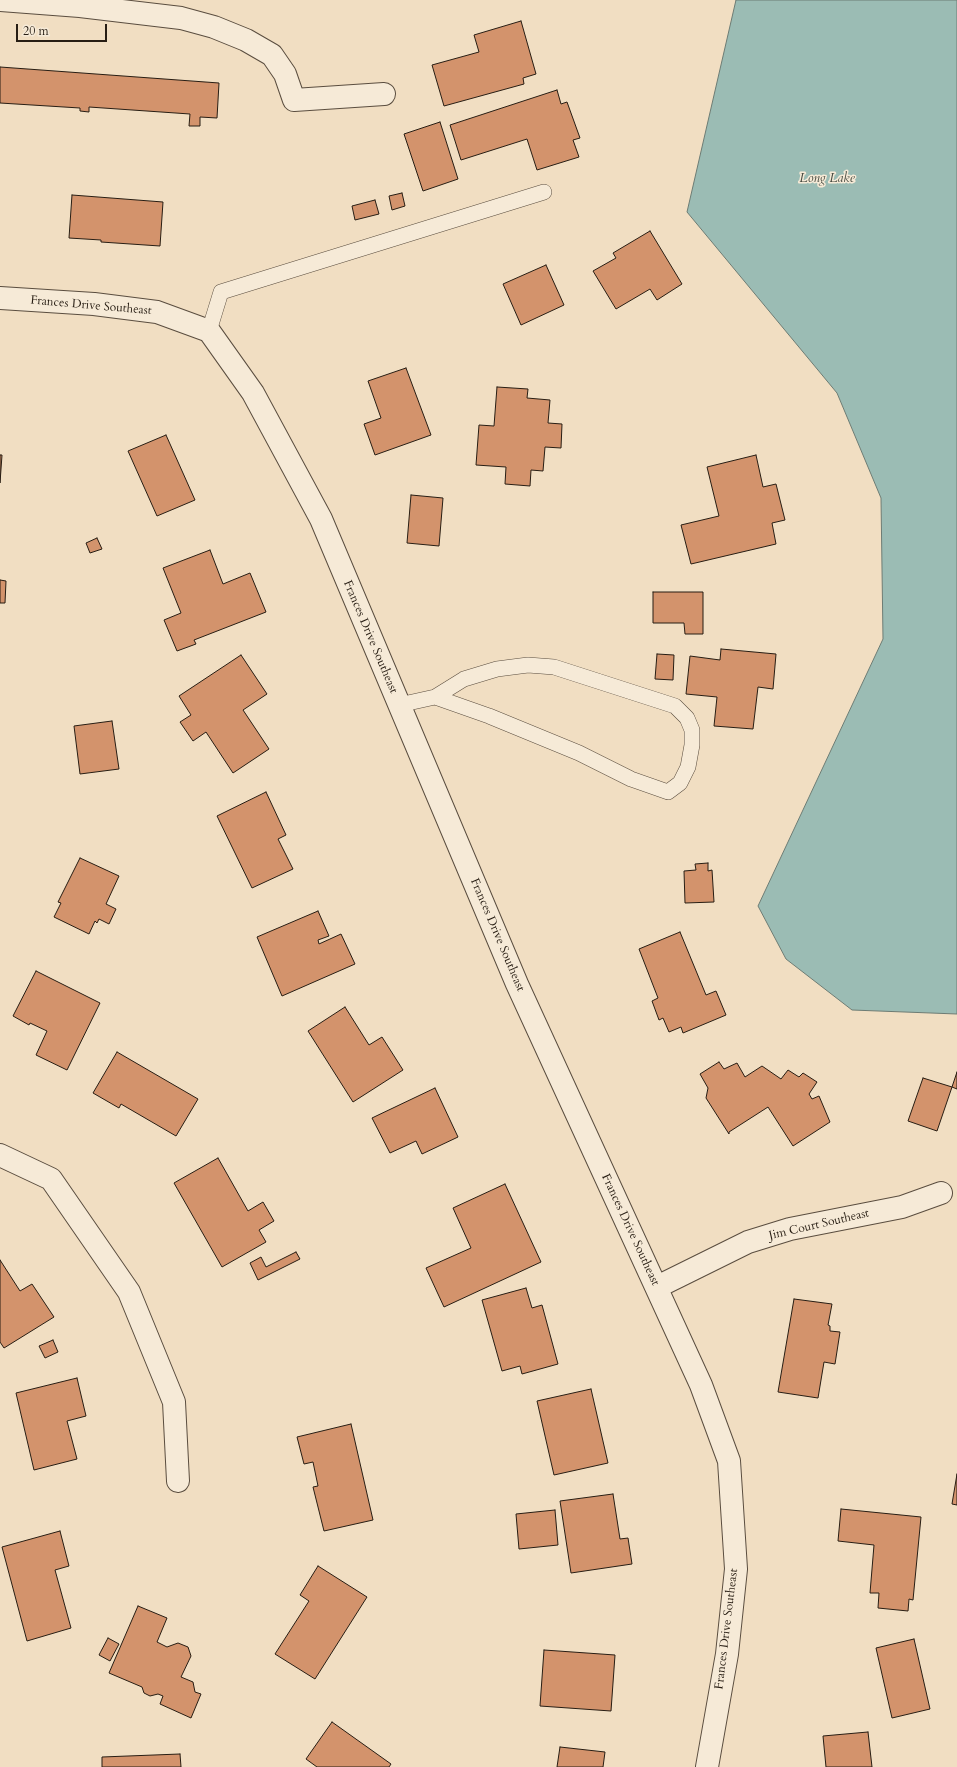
<!DOCTYPE html>
<html>
<head>
<meta charset="utf-8">
<style>
  body { margin:0 }
  #map { position:relative; width:957px; height:1767px; overflow:hidden; background:#f1dec2; font-family:Cardo,serif }
  canvas { display:block }
  .scale { position:absolute; left:16px; top:24px; width:91px; height:18px; box-sizing:border-box; border:2px solid #271d13; border-top:0; padding-left:5px; font-size:12px; line-height:14px; white-space:nowrap; color:#271d13; -webkit-text-stroke:3px #f6ead7; paint-order:stroke }
</style>
</head>
<body>
<div id="map">
<canvas width="957" height="1767"></canvas>
<div class="scale">20 m</div>
</div>
<script>
const ctx = document.querySelector('canvas').getContext('2d');
ctx.lineJoin = 'round';
function paint(path, color) {
  ctx.fillStyle = color;
  ctx.fill(path, 'evenodd');
}
function shape(rows) {
  const path = new Path2D();
  for (const r of rows) {
    path.moveTo(r[0], r[1]);
    for (let i = 2; i < r.length; i += 2) path.lineTo(r[i], r[i + 1]);
  }
  return path;
}
function stroke(path, color, width, dash) {
  ctx.strokeStyle = color;
  ctx.lineWidth = width;
  ctx.lineCap = dash ? 'butt' : 'round';
  ctx.setLineDash(dash || []);
  ctx.stroke(path);
}
function write(font, color, halo, rows, align = 'center') {
  ctx.font = font + ' Cardo,serif';
  ctx.lineWidth = 3;
  ctx.setLineDash([]);
  ctx.textBaseline = 'middle';
  ctx.strokeStyle = halo;
  ctx.fillStyle = color;
  for (const [text, x, y, turn = 0] of rows) {
    ctx.save();
    ctx.translate(x, y);
    ctx.rotate((+turn || 0) * Math.PI / 180);
    ctx.textAlign = isNaN(turn) ? turn : align;
    if (halo) ctx.strokeText(text, 0, 0);
    ctx.fillText(text, 0, 0);
    ctx.restore();
  }
}
const water = shape([
  [736,0,957,0,957,1014,852,1010,786,959,758,906,883,639,881,498,837,393,687,212,736,0]
]);
paint(water, '#9bbcb4');
stroke(water, '#6d7c74', 1);
const building = shape([
  [521,21,536,74,523,78,524,84,444,106,432,65,479,52,474,35,521,21],
  [0,67,219,83,217,118,200,117,200,126,189,126,190,114,89,107,89,112,80,111,80,108,0,103,0,67],
  [557,90,561,104,567,102,580,138,573,140,579,157,537,170,527,139,461,160,450,125,557,90],
  [440,122,458,179,423,191,404,134,440,122],
  [402,193,405,206,392,210,389,196,402,193],
  [72,195,163,202,160,246,101,242,101,240,69,238,72,195],
  [375,200,379,214,355,220,352,206,375,200],
  [650,231,682,284,657,300,650,289,616,309,593,271,616,258,613,253,650,231],
  [546,265,564,305,521,325,503,284,546,265],
  [406,368,431,435,375,455,364,424,381,418,368,381,406,368],
  [497,387,528,389,527,398,550,400,548,423,562,424,561,448,545,447,543,471,531,470,530,486,505,484,506,467,476,465,479,425,494,426,497,387],
  [166,435,195,500,157,516,128,451,166,435],
  [0,455,2,455,0,483,0,455],
  [756,455,763,487,776,484,785,520,772,523,776,544,691,564,681,525,719,516,707,467,756,455],
  [411,495,443,498,439,546,407,543,411,495],
  [97,538,102,549,90,553,86,543,97,538],
  [210,550,223,584,250,573,266,612,194,640,196,644,177,651,164,620,181,613,163,568,210,550],
  [0,580,6,581,5,603,0,603,0,580],
  [653,592,703,592,703,634,685,634,684,623,653,623,653,592],
  [721,649,776,654,773,689,758,687,753,729,714,726,717,697,686,694,690,656,720,660,721,649],
  [657,654,674,655,673,680,655,679,657,654],
  [241,655,267,694,243,710,269,749,233,773,206,732,193,741,180,722,191,715,179,696,241,655],
  [112,721,119,769,80,774,74,726,112,721],
  [266,792,286,835,278,839,293,869,252,888,217,816,266,792],
  [80,858,119,876,106,904,116,909,109,924,99,919,97,923,95,921,89,934,54,917,61,903,58,902,80,858],
  [708,863,708,871,712,870,714,902,685,903,684,871,696,870,695,864,708,863],
  [318,911,329,936,318,940,319,944,341,934,355,964,282,996,257,937,318,911],
  [680,932,706,995,716,991,726,1015,683,1033,681,1027,669,1032,663,1018,659,1020,652,1001,658,998,639,949,680,932],
  [36,971,100,1003,67,1070,36,1055,47,1031,30,1023,29,1025,13,1016,36,971],
  [345,1007,369,1045,382,1037,403,1070,353,1102,308,1031,345,1007],
  [117,1052,198,1099,176,1136,121,1104,119,1108,93,1093,117,1052],
  [719,1062,724,1069,737,1063,745,1077,762,1066,781,1079,788,1070,799,1077,803,1073,817,1082,809,1094,812,1099,819,1096,830,1122,793,1146,768,1107,729,1132,729,1134,706,1098,708,1088,700,1074,719,1062],
  [957,1072,957,1089,952,1087,957,1072],
  [923,1078,952,1087,937,1131,908,1121,923,1078],
  [435,1088,458,1137,422,1154,416,1141,390,1153,372,1118,435,1088],
  [218,1158,248,1211,263,1202,274,1221,259,1230,266,1242,222,1267,174,1183,218,1158],
  [505,1184,541,1262,444,1307,426,1268,471,1248,453,1208,505,1184],
  [296,1252,300,1259,258,1280,250,1263,261,1257,266,1267,296,1252],
  [0,1260,20,1291,32,1284,54,1317,4,1348,0,1342,0,1260],
  [526,1288,532,1308,542,1305,558,1364,522,1374,520,1366,502,1371,482,1300,526,1288],
  [794,1299,832,1304,828,1325,830,1326,830,1331,840,1332,835,1364,824,1362,818,1398,778,1392,794,1299],
  [53,1340,58,1352,45,1358,39,1346,53,1340],
  [77,1378,86,1416,67,1421,77,1459,34,1470,16,1393,77,1378],
  [591,1389,608,1463,554,1475,537,1401,591,1389],
  [351,1424,373,1520,324,1531,313,1487,318,1486,313,1462,304,1464,297,1437,351,1424],
  [957,1474,957,1505,952,1504,957,1474],
  [613,1494,620,1539,628,1538,632,1564,571,1573,560,1501,613,1494],
  [841,1509,921,1517,913,1600,909,1599,908,1611,878,1608,879,1593,870,1593,874,1545,838,1541,841,1509],
  [555,1510,558,1545,519,1549,516,1514,555,1510],
  [60,1531,69,1566,55,1570,71,1628,27,1641,2,1547,60,1531],
  [318,1566,367,1597,315,1679,275,1654,309,1601,300,1595,318,1566],
  [138,1606,167,1618,157,1642,167,1647,178,1643,188,1647,191,1656,181,1677,193,1682,195,1692,201,1694,191,1718,160,1704,163,1696,158,1694,150,1696,144,1693,142,1687,109,1673,138,1606],
  [108,1638,119,1644,110,1661,99,1655,108,1638],
  [914,1639,930,1709,892,1718,876,1648,914,1639],
  [544,1650,615,1655,611,1711,540,1706,544,1650],
  [332,1722,391,1764,389,1767,317,1767,306,1759,332,1722],
  [868,1732,872,1767,826,1767,823,1736,868,1732],
  [560,1747,605,1752,603,1767,557,1767,560,1747],
  [180,1754,181,1767,102,1767,102,1757,180,1754]
]);
paint(building, '#d3936c');
stroke(building, '#271d13', 1);
const service = shape([
  [209,331,221,292,544,192],
  [399,705,435,697,464,679,497,669,528,665,554,667,675,706,687,718,692,730,692,745,688,767,680,783,668,792,631,779,579,753,489,716,435,697]
]);
const minor = shape([
  [0,0,80,6,181,18,214,27,246,40,272,55,285,74,294,100,384,94],
  [0,298,94,304,157,312,209,331,253,393,321,519,517,984,701,1385,729,1461,736,1569,727,1654,707,1767],
  [0,1155,51,1179,129,1292,174,1402,178,1481],
  [657,1287,748,1242,790,1229,902,1207,941,1193]
]);
stroke(service, '#5a4d3f', 16);
stroke(minor, '#5a4d3f', 24);
stroke(service, '#f6ead7', 15);
stroke(minor, '#f6ead7', 22);
write('12px', '#271d13', '#f6ead7', [
  ["Frances Drive Southeast",91,306,5],
  ["Frances Drive Southeast",370,637,67],
  ["Frances Drive Southeast",497,935,67],
  ["Jim Court Southeast",819,1225,-13],
  ["Frances Drive Southeast",630,1230,65],
  ["Frances Drive Southeast",727,1629,-83]
]);
write('italic 13px', '#4a4d43', '#f6ead7', [
  ["Long Lake",827,179]
]);
</script>
</body>
</html>
